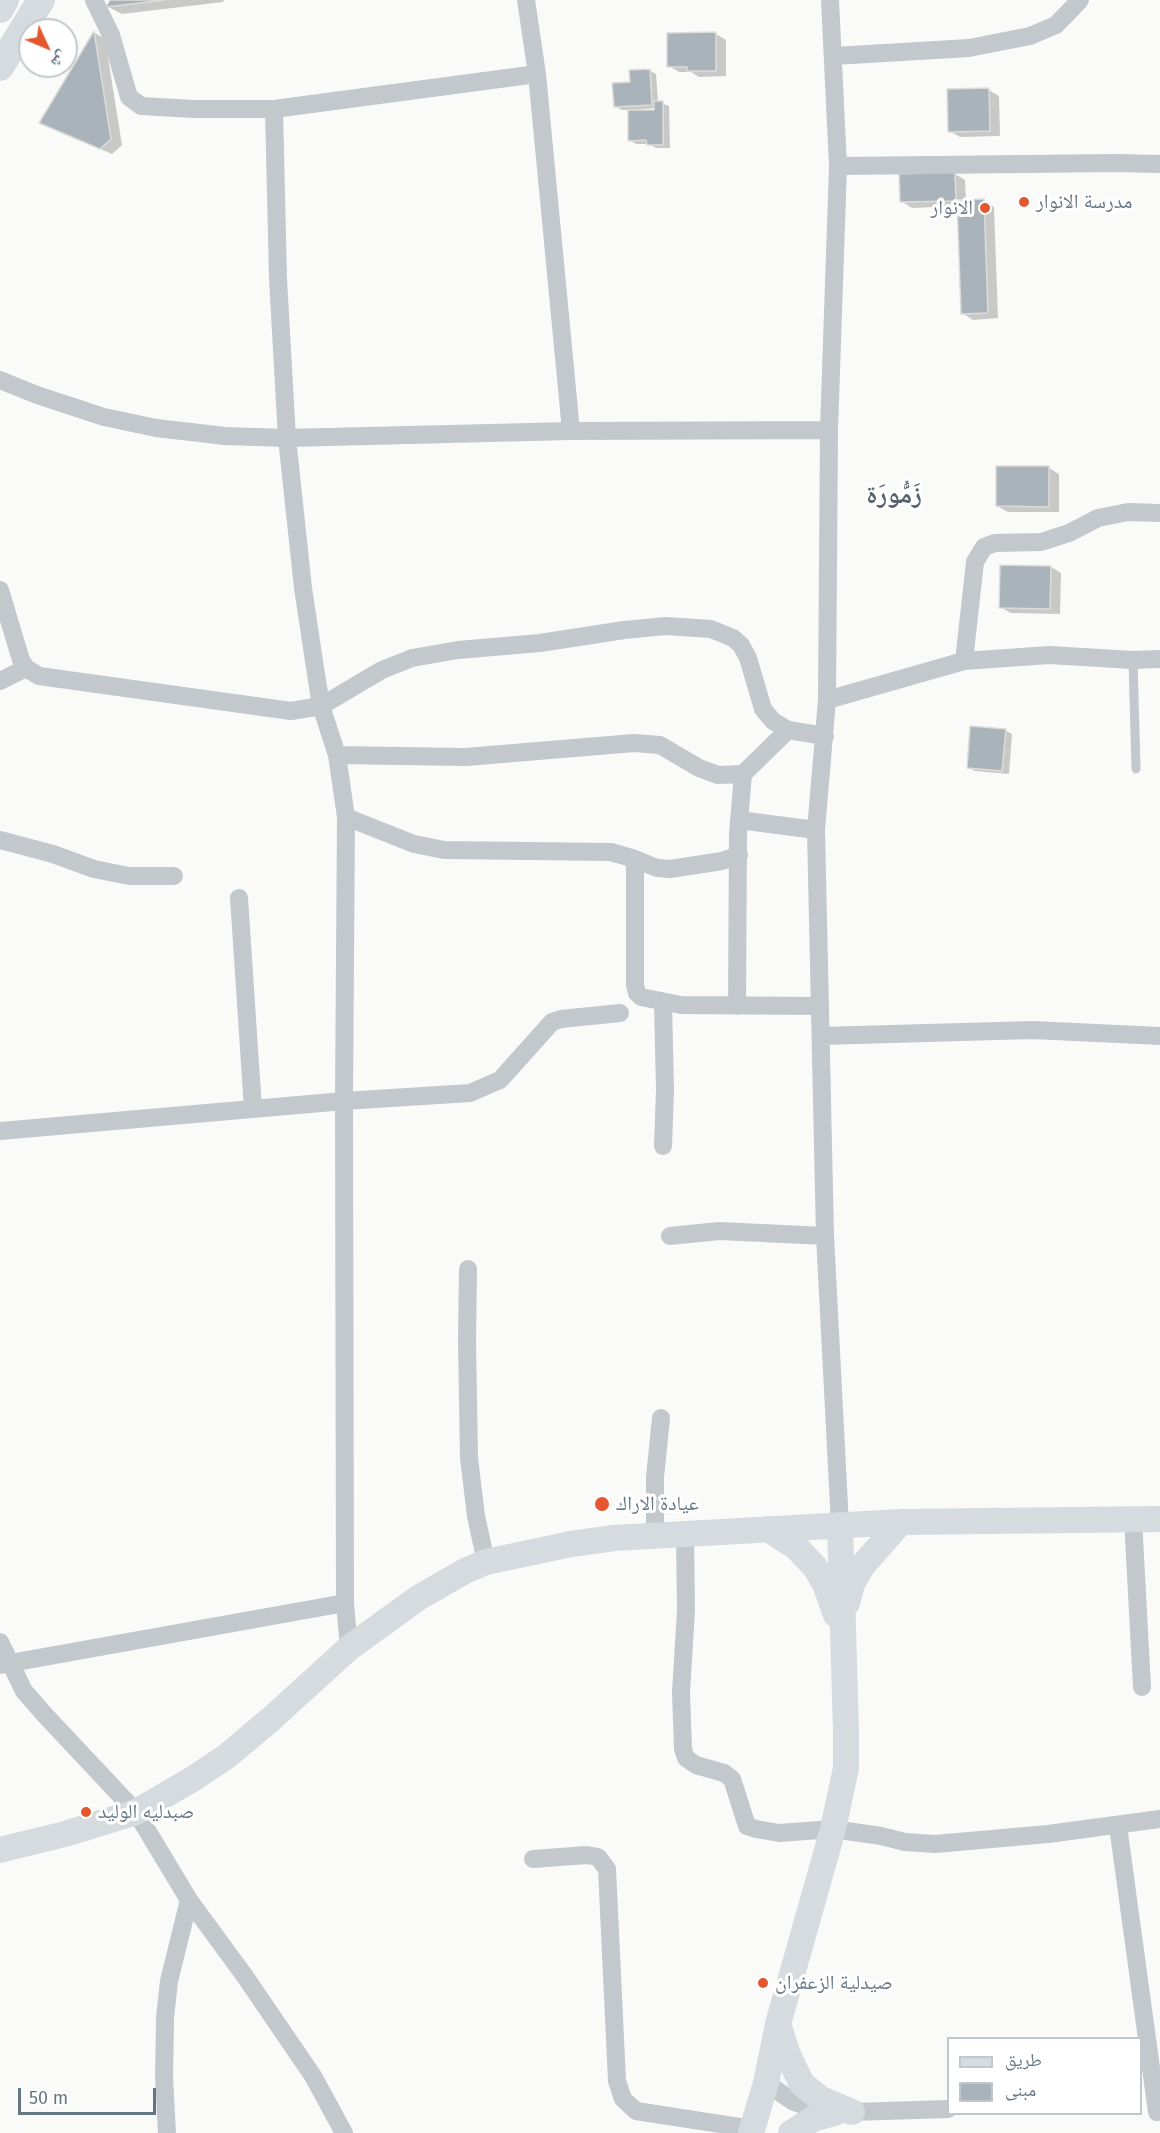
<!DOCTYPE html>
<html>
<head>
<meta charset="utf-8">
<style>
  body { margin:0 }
  #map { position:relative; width:1160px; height:2133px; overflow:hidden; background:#fafaf8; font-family:"Fira Sans","Noto Naskh Arabic",sans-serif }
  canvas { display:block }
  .legend { position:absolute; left:947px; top:2037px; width:195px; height:78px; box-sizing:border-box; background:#fff; border:2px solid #c1c8cd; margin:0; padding:8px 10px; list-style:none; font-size:18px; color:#657683 }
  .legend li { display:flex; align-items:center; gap:12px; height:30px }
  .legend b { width:30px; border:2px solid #c1c8cd }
  .north { position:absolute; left:18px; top:18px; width:60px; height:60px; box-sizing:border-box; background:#fff; border:2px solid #c1c8cd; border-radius:50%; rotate:134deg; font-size:16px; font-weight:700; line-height:24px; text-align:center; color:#657683 }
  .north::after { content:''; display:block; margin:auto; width:21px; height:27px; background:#e4572e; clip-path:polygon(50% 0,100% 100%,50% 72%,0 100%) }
  .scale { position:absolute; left:18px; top:2088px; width:138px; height:27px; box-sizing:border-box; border:3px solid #657683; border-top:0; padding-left:8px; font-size:18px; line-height:21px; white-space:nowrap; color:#657683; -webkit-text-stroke:4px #fff; paint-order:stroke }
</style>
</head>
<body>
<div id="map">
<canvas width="1160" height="2133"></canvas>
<ul class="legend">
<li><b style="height:8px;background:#d6dbdf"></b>طريق</li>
<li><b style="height:16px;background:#aab3b9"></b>مبنى</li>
</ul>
<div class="north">ش</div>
<div class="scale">50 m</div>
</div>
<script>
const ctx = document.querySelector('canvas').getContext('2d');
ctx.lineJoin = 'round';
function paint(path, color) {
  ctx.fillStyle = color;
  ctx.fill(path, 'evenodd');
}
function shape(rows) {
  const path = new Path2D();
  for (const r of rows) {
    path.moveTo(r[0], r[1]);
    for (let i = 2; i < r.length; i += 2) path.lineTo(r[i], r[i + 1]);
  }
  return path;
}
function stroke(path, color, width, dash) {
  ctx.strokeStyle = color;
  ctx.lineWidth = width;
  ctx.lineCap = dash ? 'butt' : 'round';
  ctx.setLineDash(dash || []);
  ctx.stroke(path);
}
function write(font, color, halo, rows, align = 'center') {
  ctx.font = font + ' "Fira Sans","Noto Naskh Arabic",sans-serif';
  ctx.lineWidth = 6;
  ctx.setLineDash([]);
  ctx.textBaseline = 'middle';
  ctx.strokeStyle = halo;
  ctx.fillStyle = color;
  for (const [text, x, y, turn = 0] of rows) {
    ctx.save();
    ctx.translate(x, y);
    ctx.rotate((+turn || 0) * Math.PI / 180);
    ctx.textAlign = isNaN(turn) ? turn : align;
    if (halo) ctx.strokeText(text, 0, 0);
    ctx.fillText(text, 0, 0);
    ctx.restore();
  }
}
paint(shape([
  [112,0,224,0,223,2,122,14,108,7],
  [95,33,105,39,122,145,112,154,41,123],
  [716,34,726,40,726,76,699,77,691,72,679,72,669,66],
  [649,70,656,74,658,102,669,106,670,148,656,148,649,144,636,144,630,140,630,110,622,110,615,106,631,84],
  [656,108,656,111,641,111,641,109],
  [989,90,999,96,1000,136,960,137,949,131],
  [955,174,965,180,966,201,984,201,994,207,998,318,973,320,962,313,958,206,912,208,901,201],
  [1049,468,1059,474,1059,512,1008,512,997,506],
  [1051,567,1061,573,1060,614,1011,613,1000,607],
  [1005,730,1012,734,1009,774,975,771,968,767]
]), '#0003');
const building = shape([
  [110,0,165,0,106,7,110,0],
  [94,31,111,139,100,149,39,123,94,31],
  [716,32,716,71,687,71,687,67,667,67,667,33,716,32],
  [650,69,652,105,614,107,612,83,630,82,629,70,650,69],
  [989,88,990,131,948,132,947,89,989,88],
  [654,101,663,101,663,145,647,145,646,140,628,141,628,110,654,110,654,101],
  [955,172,956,201,900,202,899,174,955,172],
  [984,199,988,313,961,314,957,200,984,199],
  [996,466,1049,466,1049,507,996,506,996,466],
  [1000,565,1051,566,1050,609,999,608,1000,565],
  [970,726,1006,729,1002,771,967,768,970,726]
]);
paint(building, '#aab3b9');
stroke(building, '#dcdcda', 1.5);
stroke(shape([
  [1133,660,1136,769]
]), '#c3c8cc', 9);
stroke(shape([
  [94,0,111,35,129,97,141,106,194,109,274,109,537,74],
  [526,0,537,74,571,431],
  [830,0,838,166,829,430,827,700,816,830,825,1236,840,1525],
  [834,56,969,48,1030,36,1056,25,1080,0],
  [274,109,278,279,287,438,303,588,314,661,321,706,337,755,346,817,344,1101,345,1603,349,1648],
  [838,166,1116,163,1160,164],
  [0,380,37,395,104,417,156,428,225,436,287,438,571,431,829,430],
  [0,590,21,660,26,668,39,676,291,711,321,706,382,670,412,658,458,650,540,643,624,630,666,626,711,629,733,638,741,645,748,658,763,709,773,721,788,730,825,736],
  [964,661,975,562,984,547,995,543,1041,542,1069,533,1098,518,1128,512,1160,513],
  [0,681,26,668],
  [827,700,964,661,1049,655,1133,660,1160,659],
  [337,755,466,757,634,743,660,745,699,768,718,775,743,774],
  [346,817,414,844,444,850,611,852,635,859,657,868,670,869,722,861,739,855],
  [739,820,816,830],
  [0,840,53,854,94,869,129,876,174,876],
  [635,859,635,985,637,993,641,997,681,1005,820,1006],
  [239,898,253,1109],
  [663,1003,665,1090,663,1146],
  [737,1006,738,834,743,774,788,730],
  [821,1036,1033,1030,1160,1036],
  [0,1131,344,1101,470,1093,500,1080,552,1022,561,1019,620,1013],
  [670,1236,719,1231,825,1236],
  [468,1269,467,1341,469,1458,476,1516,486,1562],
  [1133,1519,1142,1687],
  [685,1535,686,1610,681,1692,683,1749,686,1758,696,1765,724,1773,732,1779,747,1826,756,1829,779,1833,833,1829,881,1836,905,1842,935,1844,1048,1834,1160,1819],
  [655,1537,655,1477,661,1418],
  [0,1642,24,1691,44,1714,136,1812,189,1900,244,1975,313,2076,344,2133],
  [0,1665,345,1603],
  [1118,1826,1157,2112],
  [533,1859,587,1855,598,1857,607,1869,617,2081,623,2099,636,2111,752,2129],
  [766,2083,794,2102,815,2109,852,2112,948,2109],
  [167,2133,164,2077,165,2018,169,1981,189,1900]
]), '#c3c8cc', 18);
stroke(shape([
  [768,1529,797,1548,815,1567,825,1584,836,1615],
  [847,1603,852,1584,863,1565,901,1522],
  [0,1850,65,1834,136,1812,191,1780,227,1756,271,1719,349,1648,418,1598,465,1571,486,1562,571,1544,614,1538,901,1522,1160,1519],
  [778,2024,788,2055,802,2084,821,2099,852,2112],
  [751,2133,766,2083,778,2024,833,1829,846,1768,846,1731,840,1525],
  [791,2133,813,2119,837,2112]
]), '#d6dbdf', 26);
stroke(shape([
  [0,9,5,0],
  [0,67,41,0]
]), '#d6dbdf', 28);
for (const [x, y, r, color] of [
  [1024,202,6,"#e4572e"],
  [985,208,6,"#e4572e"],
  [602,1504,8,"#e4572e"],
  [86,1812,6,"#e4572e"],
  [763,1983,6,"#e4572e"]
]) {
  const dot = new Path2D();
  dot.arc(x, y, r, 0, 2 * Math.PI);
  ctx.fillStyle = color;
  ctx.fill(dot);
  stroke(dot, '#fff', 2);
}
write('20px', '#657683', '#fff', [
  ["مدرسة الانوار",1036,202],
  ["الانوار",973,208,"right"],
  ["عيادة الاراك",616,1504],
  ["صبدليه الوليد",98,1812],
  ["صيدلية الزعفران",775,1983]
], 'left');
write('bold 26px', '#57646e', '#fff', [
  ["زَمُّورَة",894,496]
]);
</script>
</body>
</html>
